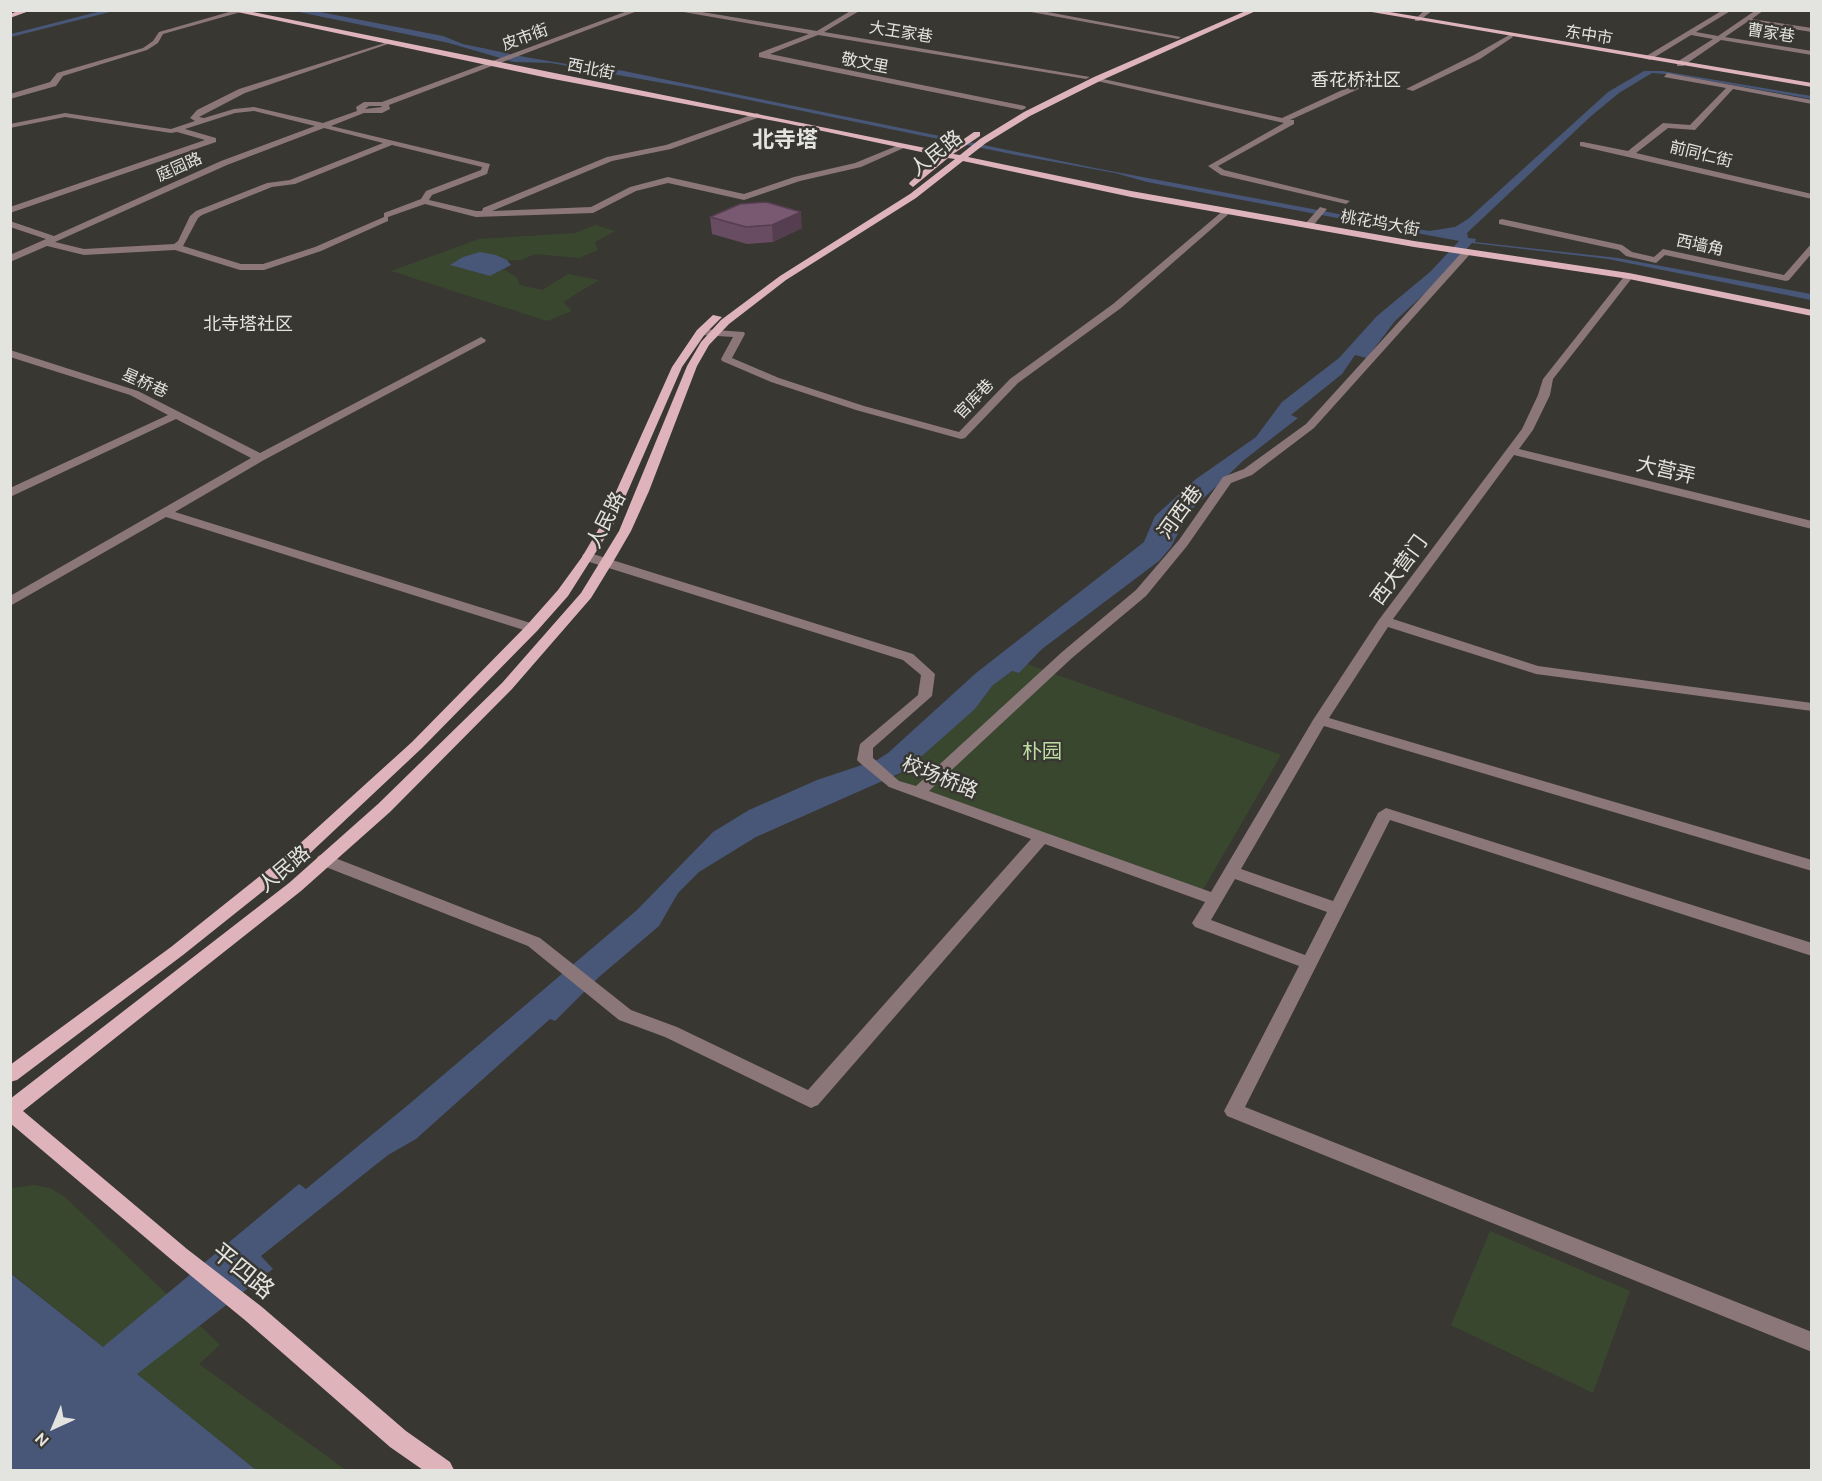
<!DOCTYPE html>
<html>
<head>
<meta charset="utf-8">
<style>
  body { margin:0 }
  #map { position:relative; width:1822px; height:1481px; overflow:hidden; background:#383732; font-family:Ubuntu,sans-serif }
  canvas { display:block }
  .frame { position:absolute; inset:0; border:12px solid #e3e3e0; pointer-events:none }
  .north { position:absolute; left:24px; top:1397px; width:60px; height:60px; -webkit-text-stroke:4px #383732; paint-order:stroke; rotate:224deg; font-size:16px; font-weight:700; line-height:24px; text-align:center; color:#e3e3e0 }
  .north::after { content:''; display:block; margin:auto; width:21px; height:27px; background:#e3e3e0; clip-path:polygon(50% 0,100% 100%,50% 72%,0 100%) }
</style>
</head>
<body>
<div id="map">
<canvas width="1822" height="1481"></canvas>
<div class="frame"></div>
<div class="north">N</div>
</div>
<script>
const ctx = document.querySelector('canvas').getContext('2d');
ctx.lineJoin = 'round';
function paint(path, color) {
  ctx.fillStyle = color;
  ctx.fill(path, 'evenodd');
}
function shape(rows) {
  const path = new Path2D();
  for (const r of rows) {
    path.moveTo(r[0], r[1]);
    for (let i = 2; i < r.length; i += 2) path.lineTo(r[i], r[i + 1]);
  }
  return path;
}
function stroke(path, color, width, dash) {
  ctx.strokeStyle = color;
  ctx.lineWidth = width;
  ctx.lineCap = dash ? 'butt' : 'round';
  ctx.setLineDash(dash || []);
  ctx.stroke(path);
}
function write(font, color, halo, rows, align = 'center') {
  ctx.font = font + ' Ubuntu,"Noto Sans SC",sans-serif';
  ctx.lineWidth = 5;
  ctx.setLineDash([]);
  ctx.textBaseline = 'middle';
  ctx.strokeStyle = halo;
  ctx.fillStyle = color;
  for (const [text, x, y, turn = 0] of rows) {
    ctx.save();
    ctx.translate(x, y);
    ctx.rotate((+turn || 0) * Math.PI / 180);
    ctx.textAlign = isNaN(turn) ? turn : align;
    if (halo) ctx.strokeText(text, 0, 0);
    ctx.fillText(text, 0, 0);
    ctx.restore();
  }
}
paint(shape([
  [596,225,615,231,595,242,598,250,579,258,535,254,522,260,507,260,496,255,451,265,490,276,503,269,516,277,520,285,542,290,568,274,599,280,563,302,572,311,547,321,391,271,479,239,575,233],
  [1027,664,1281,755,1203,890,892,779,905,771,975,709,992,686,1012,671,1019,673],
  [34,1185,50,1188,65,1197,220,1345,199,1364,346,1470,256,1470,11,1273,11,1188],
  [1490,1231,1630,1291,1593,1393,1451,1325]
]), '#3a472f');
paint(shape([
  [101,11,114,11,11,37,11,34],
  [294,11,315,11,443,36,463,44,525,57,614,72,619,70,1100,169,1429,231,1455,227,1468,219,1608,92,1644,71,1662,71,1811,96,1811,99,1677,75,1652,73,1619,93,1590,117,1467,233,1468,238,1476,239,1475,242,1618,258,1811,294,1811,300,1608,259,1472,243,1437,282,1395,321,1367,358,1355,355,1342,374,1291,415,1298,418,1244,460,1189,512,1171,547,1159,561,1042,649,1019,673,1012,671,992,686,975,709,905,771,756,837,699,872,678,893,659,926,599,977,555,1021,550,1019,416,1139,388,1155,261,1256,273,1269,137,1374,256,1470,11,1470,10,1273,103,1347,299,1184,306,1189,408,1105,637,910,713,832,749,810,817,780,877,760,888,753,976,673,1144,542,1155,516,1196,479,1256,437,1282,402,1339,358,1377,316,1430,272,1459,241,1147,182,1115,173,1016,155,691,88,551,63,514,62,449,43],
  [480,252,496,255,507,260,511,265,490,276,450,265,463,257]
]), '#485778');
paint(shape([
  [236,10,241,12,163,34,158,43,147,50,63,76,56,86,10,99,10,94,50,82,57,73,143,48,153,41,159,32,236,10],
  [630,10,640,10,389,105,390,109,382,113,364,113,331,126,490,164,487,174,432,195,429,200,476,211,482,211,483,208,607,157,666,145,757,113,761,115,760,117,671,149,612,161,492,211,591,207,630,187,668,177,744,194,794,177,855,163,899,145,906,147,861,167,800,181,744,200,668,183,636,191,593,213,476,217,425,204,388,217,388,221,321,251,264,270,240,270,175,250,84,255,47,246,10,262,10,255,46,239,10,227,10,221,54,236,221,161,315,126,254,111,235,113,185,129,216,138,216,142,10,213,10,207,205,140,177,132,171,133,65,117,10,128,10,124,65,113,171,129,195,121,190,118,197,110,239,89,388,42,388,44,245,93,199,117,204,118,234,109,254,107,323,123,357,111,356,107,364,102,382,102,630,10],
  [369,106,381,106,382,107,365,109,369,106],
  [324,128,383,143,290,180,267,183,196,211,190,216,178,241,174,244,84,249,55,242,227,165,324,128],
  [392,145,482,167,481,170,426,191,421,199,384,213,384,217,315,247,263,264,241,264,183,246,198,218,202,215,272,187,295,184,392,145],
  [672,10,690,10,817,31,852,10,861,10,824,32,1090,77,1086,79,818,35,770,54,1025,106,1026,108,1022,110,759,57,759,53,809,34,672,10],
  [1020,10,1037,10,1181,37,1178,39,1020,10],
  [1425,10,1433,10,1419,21,1415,21,1415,19,1425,10],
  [1723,10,1732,10,1696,32,1718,36,1756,10,1764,10,1752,19,1812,28,1812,32,1747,22,1725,37,1812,51,1812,55,1721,40,1683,66,1677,66,1677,62,1713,39,1691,35,1650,60,1643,58,1723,10],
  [1511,34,1513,37,1480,59,1413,91,1406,89,1474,55,1511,34],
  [1667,73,1812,100,1812,104,1733,89,1695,130,1668,128,1636,153,1812,194,1812,199,1580,146,1580,142,1583,142,1628,151,1663,123,1690,125,1726,88,1664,77,1667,73],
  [1094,77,1282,118,1368,78,1374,78,1374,82,1290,120,1294,120,1294,124,1218,166,1224,170,1350,201,1346,204,1221,175,1208,166,1284,123,1097,81,1094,77],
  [1320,207,1327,209,1311,228,1305,228,1305,224,1320,207],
  [1225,209,1232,211,1121,308,1018,383,965,438,961,439,856,410,771,382,722,361,721,359,733,337,701,335,696,332,701,329,744,332,745,334,732,358,779,378,864,406,959,432,1010,379,1113,304,1225,209],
  [1502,219,1622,245,1632,252,1654,257,1663,249,1784,275,1812,243,1812,253,1789,280,1786,281,1665,255,1656,263,1626,256,1619,250,1499,224,1499,220,1502,219],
  [1464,250,1472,252,1314,428,1252,475,1231,483,1187,546,1146,596,1072,658,929,791,1211,892,1313,720,1378,621,1522,429,1538,395,1543,379,1626,274,1632,274,1632,278,1553,379,1550,395,1533,430,1519,449,1812,521,1812,529,1514,455,1393,619,1538,666,1812,703,1812,711,1536,674,1388,627,1329,718,1812,860,1812,871,1324,726,1241,869,1333,901,1378,813,1386,808,1812,943,1812,956,1390,820,1245,1107,1812,1332,1812,1352,1227,1116,1224,1111,1299,966,1195,927,1192,923,1205,902,1045,844,818,1105,811,1108,665,1037,619,1020,528,946,318,864,316,860,318,856,324,854,330,856,540,938,631,1010,677,1027,808,1090,1031,839,889,787,860,763,857,760,860,744,918,695,921,675,903,660,583,560,582,557,583,554,593,554,913,654,935,674,932,696,873,748,873,758,899,781,916,786,1062,652,1136,590,1179,540,1223,477,1244,469,1306,424,1464,250],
  [1235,879,1327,912,1305,955,1211,920,1235,879],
  [481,337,486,340,485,342,264,460,175,512,537,625,539,628,537,631,527,631,166,517,10,606,10,596,251,458,176,419,10,497,10,488,168,415,130,395,10,357,10,350,138,391,260,453,481,337]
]), '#8b7679');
paint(shape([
  [21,10,32,10,10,18,10,14,21,10],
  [228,10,243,10,945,152,974,132,980,132,980,136,953,154,960,155,980,139,1024,112,1094,77,1248,10,1258,10,1100,81,1030,116,986,143,968,157,1131,191,1414,241,1629,273,1812,310,1812,316,1629,279,1414,247,1131,197,963,161,916,198,786,280,729,324,709,345,697,366,649,491,631,531,613,562,591,598,512,689,390,812,301,891,23,1111,187,1249,262,1307,406,1431,450,1462,454,1470,423,1470,390,1447,246,1321,173,1261,10,1123,10,1099,289,883,378,804,502,683,581,593,619,531,687,366,701,342,721,320,780,276,910,194,955,159,948,158,913,187,909,184,910,182,940,156,785,123,548,78,228,10],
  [1360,10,1378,10,1812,83,1812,87,1360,10],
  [713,315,722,317,705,334,682,367,613,525,568,596,537,631,422,748,307,856,183,955,17,1080,10,1082,10,1065,171,947,295,848,412,742,527,625,558,590,582,557,601,525,672,367,697,330,713,315]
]), '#deb4ba');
paint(shape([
  [710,217,802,228,773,242,747,244,712,234]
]), '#684c62');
paint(shape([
  [801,212,802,228,773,242,772,225]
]), '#553e50');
const building = shape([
  [766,202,801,212,772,225,746,227,710,217,740,204,766,202]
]);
paint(building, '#795872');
stroke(building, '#553e50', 1.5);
write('16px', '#e3e3e0', '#383732', [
  ["大王家巷",901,32,9],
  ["曹家巷",1771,33,9],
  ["东中市",1589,35,9],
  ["皮市街",525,37,-20],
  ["敬文里",865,63,11],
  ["西北街",591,69,11],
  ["前同仁街",1701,154,14],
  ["庭园路",179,167,-24],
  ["桃花坞大街",1380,223,10],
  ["西墙角",1700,245,12],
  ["星桥巷",145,383,24],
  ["官库巷",974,399,-46]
]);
write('18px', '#e3e3e0', '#383732', [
  ["香花桥社区",1356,80],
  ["北寺塔社区",248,324]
]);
write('20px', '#e3e3e0', '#383732', [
  ["人民路",936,153,-38],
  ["大营弄",1666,470,13],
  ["河西巷",1180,512,-54],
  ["人民路",606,520,-63],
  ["西大营门",1399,570,-54],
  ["校场桥路",940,777,22],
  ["人民路",284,869,-40]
]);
write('20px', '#bddda1', '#383732', [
  ["朴园",1042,751]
]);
write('bold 22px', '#e3e3e0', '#383732', [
  ["北寺塔",785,140]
]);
write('24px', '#e3e3e0', '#383732', [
  ["平四路",243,1271,39]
]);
</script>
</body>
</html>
